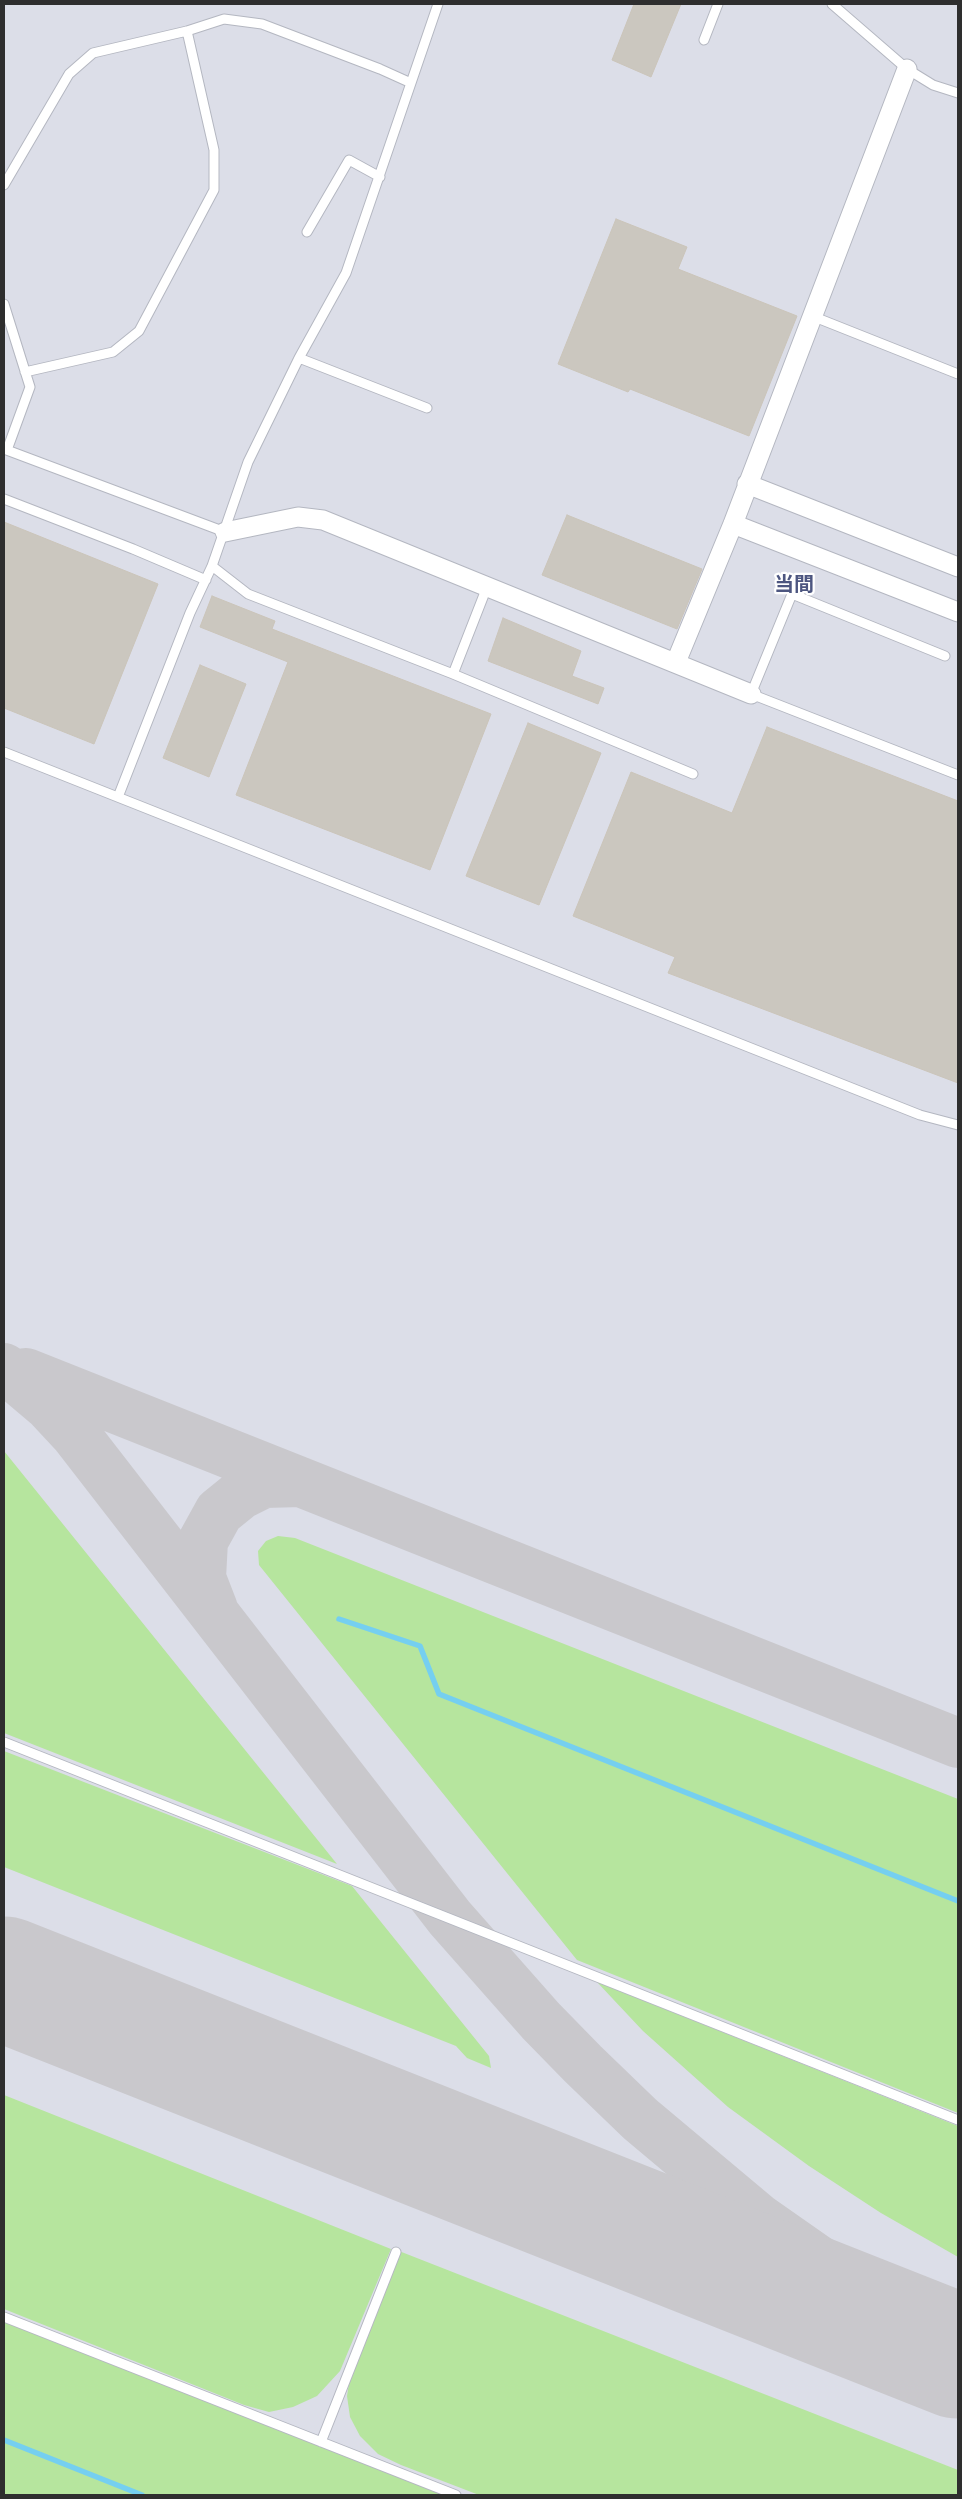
<!DOCTYPE html>
<html>
<head>
<meta charset="utf-8">
<style>
  body { margin:0 }
  #map { position:relative; width:962px; height:2499px; overflow:hidden; background:#efe9e1; font-family:Poppins,sans-serif }
  canvas { display:block }
  .frame { position:absolute; inset:0; border:5px solid #2e2e2e; pointer-events:none }
</style>
</head>
<body>
<div id="map">
<canvas width="962" height="2499"></canvas>
<div class="frame"></div>
</div>
<script>
const ctx = document.querySelector('canvas').getContext('2d');
ctx.lineJoin = 'round';
function paint(path, color) {
  ctx.fillStyle = color;
  ctx.fill(path, 'evenodd');
}
function shape(rows) {
  const path = new Path2D();
  for (const r of rows) {
    path.moveTo(r[0], r[1]);
    for (let i = 2; i < r.length; i += 2) path.lineTo(r[i], r[i + 1]);
  }
  return path;
}
function stroke(path, color, width, dash) {
  ctx.strokeStyle = color;
  ctx.lineWidth = width;
  ctx.lineCap = dash ? 'butt' : 'round';
  ctx.setLineDash(dash || []);
  ctx.stroke(path);
}
function write(font, color, halo, rows, align = 'center') {
  ctx.font = font + ' Poppins,"Noto Sans JP",sans-serif';
  ctx.lineWidth = 4.5;
  ctx.setLineDash([]);
  ctx.textBaseline = 'middle';
  ctx.strokeStyle = halo;
  ctx.fillStyle = color;
  for (const [text, x, y, turn = 0] of rows) {
    ctx.save();
    ctx.translate(x, y);
    ctx.rotate((+turn || 0) * Math.PI / 180);
    ctx.textAlign = isNaN(turn) ? turn : align;
    if (halo) ctx.strokeText(text, 0, 0);
    ctx.fillText(text, 0, 0);
    ctx.restore();
  }
}
paint(shape([
  [4,4,958,4,958,2495,4,2495]
]), '#dcdee8');
paint(shape([
  [4,1451,337,1864,4,1733],
  [278,1536,295,1538,958,1799,958,2113,577,1960,259,1565,258,1551,266,1541],
  [4,1751,352,1886,489,2056,491,2068,467,2058,456,2046,4,1867],
  [597,1982,958,2126,958,2257,881,2213,809,2166,728,2107,643,2031],
  [4,2095,391,2249,340,2371,317,2396,293,2407,269,2412,244,2405,4,2309],
  [399,2251,958,2470,958,2495,479,2495,401,2465,378,2454,360,2436,350,2417,347,2396,351,2370],
  [4,2322,443,2495,4,2495]
]), '#b6e59e');
stroke(shape([
  [339,1619,420,1646,439,1694,958,1901],
  [4,2440,142,2495]
]), '#75cff0', 5.5);
stroke(shape([
  [4,1368,48,1405,75,1434,450,1918,541,2021,583,2064,640,2119,758,2218,828,2267,958,2347],
  [26,1373,958,1743],
  [213,1609,201,1578,203,1541,219,1512,240,1495,264,1483,301,1482]
]), '#c9c8cc', 50);
stroke(shape([
  [4,1979,958,2356]
]), '#c9c8cc', 125);
const building = shape([
  [634,4,681,4,651,77,612,60,634,4],
  [616,219,687,247,678,269,797,316,749,436,630,389,628,392,558,364,616,219],
  [567,515,702,569,677,629,542,575,567,515],
  [4,522,158,584,94,744,4,708,4,522],
  [212,596,275,621,272,629,491,714,430,870,236,795,288,662,200,627,212,596],
  [503,618,581,651,572,676,604,688,598,704,488,661,503,618],
  [200,665,246,684,209,777,163,758,200,665],
  [528,723,601,753,539,905,466,876,528,723],
  [767,727,958,801,958,1083,668,973,675,957,573,916,631,772,732,813,767,727]
]);
paint(building, '#cbc7bf');
stroke(building, '#cbc5ba', 1);
const service = shape([
  [832,4,907,69,933,85,958,93],
  [704,40,718,4],
  [4,185,69,74,93,53,187,31,224,19,262,24,380,69,411,83],
  [307,232,349,160,380,177],
  [4,304,30,387,7,450],
  [812,316,958,374],
  [299,358,427,408],
  [25,372,113,352,139,331,214,190,214,150,187,31],
  [4,449,225,532],
  [4,499,133,549,206,580],
  [212,566,248,594,453,674,693,774],
  [945,656,792,594,751,694,958,775],
  [453,674,487,587],
  [4,752,920,1115,958,1125],
  [118,797,190,613,212,566,248,462,299,358,346,273,438,4],
  [4,1742,958,2120],
  [4,2317,456,2495],
  [321,2442,396,2252]
]);
const minor = shape([
  [747,484,958,567],
  [733,524,958,612],
  [225,532,298,517,323,520,751,694],
  [676,662,733,524,907,69]
]);
stroke(service, '#b4b7c1', 11);
stroke(minor, '#b4b7c1', 21);
stroke(service, '#fff', 9);
stroke(minor, '#fff', 19);
write('bold 20px', '#4d5680', '#fff', [
  ["当間",794,586]
]);
</script>
</body>
</html>
